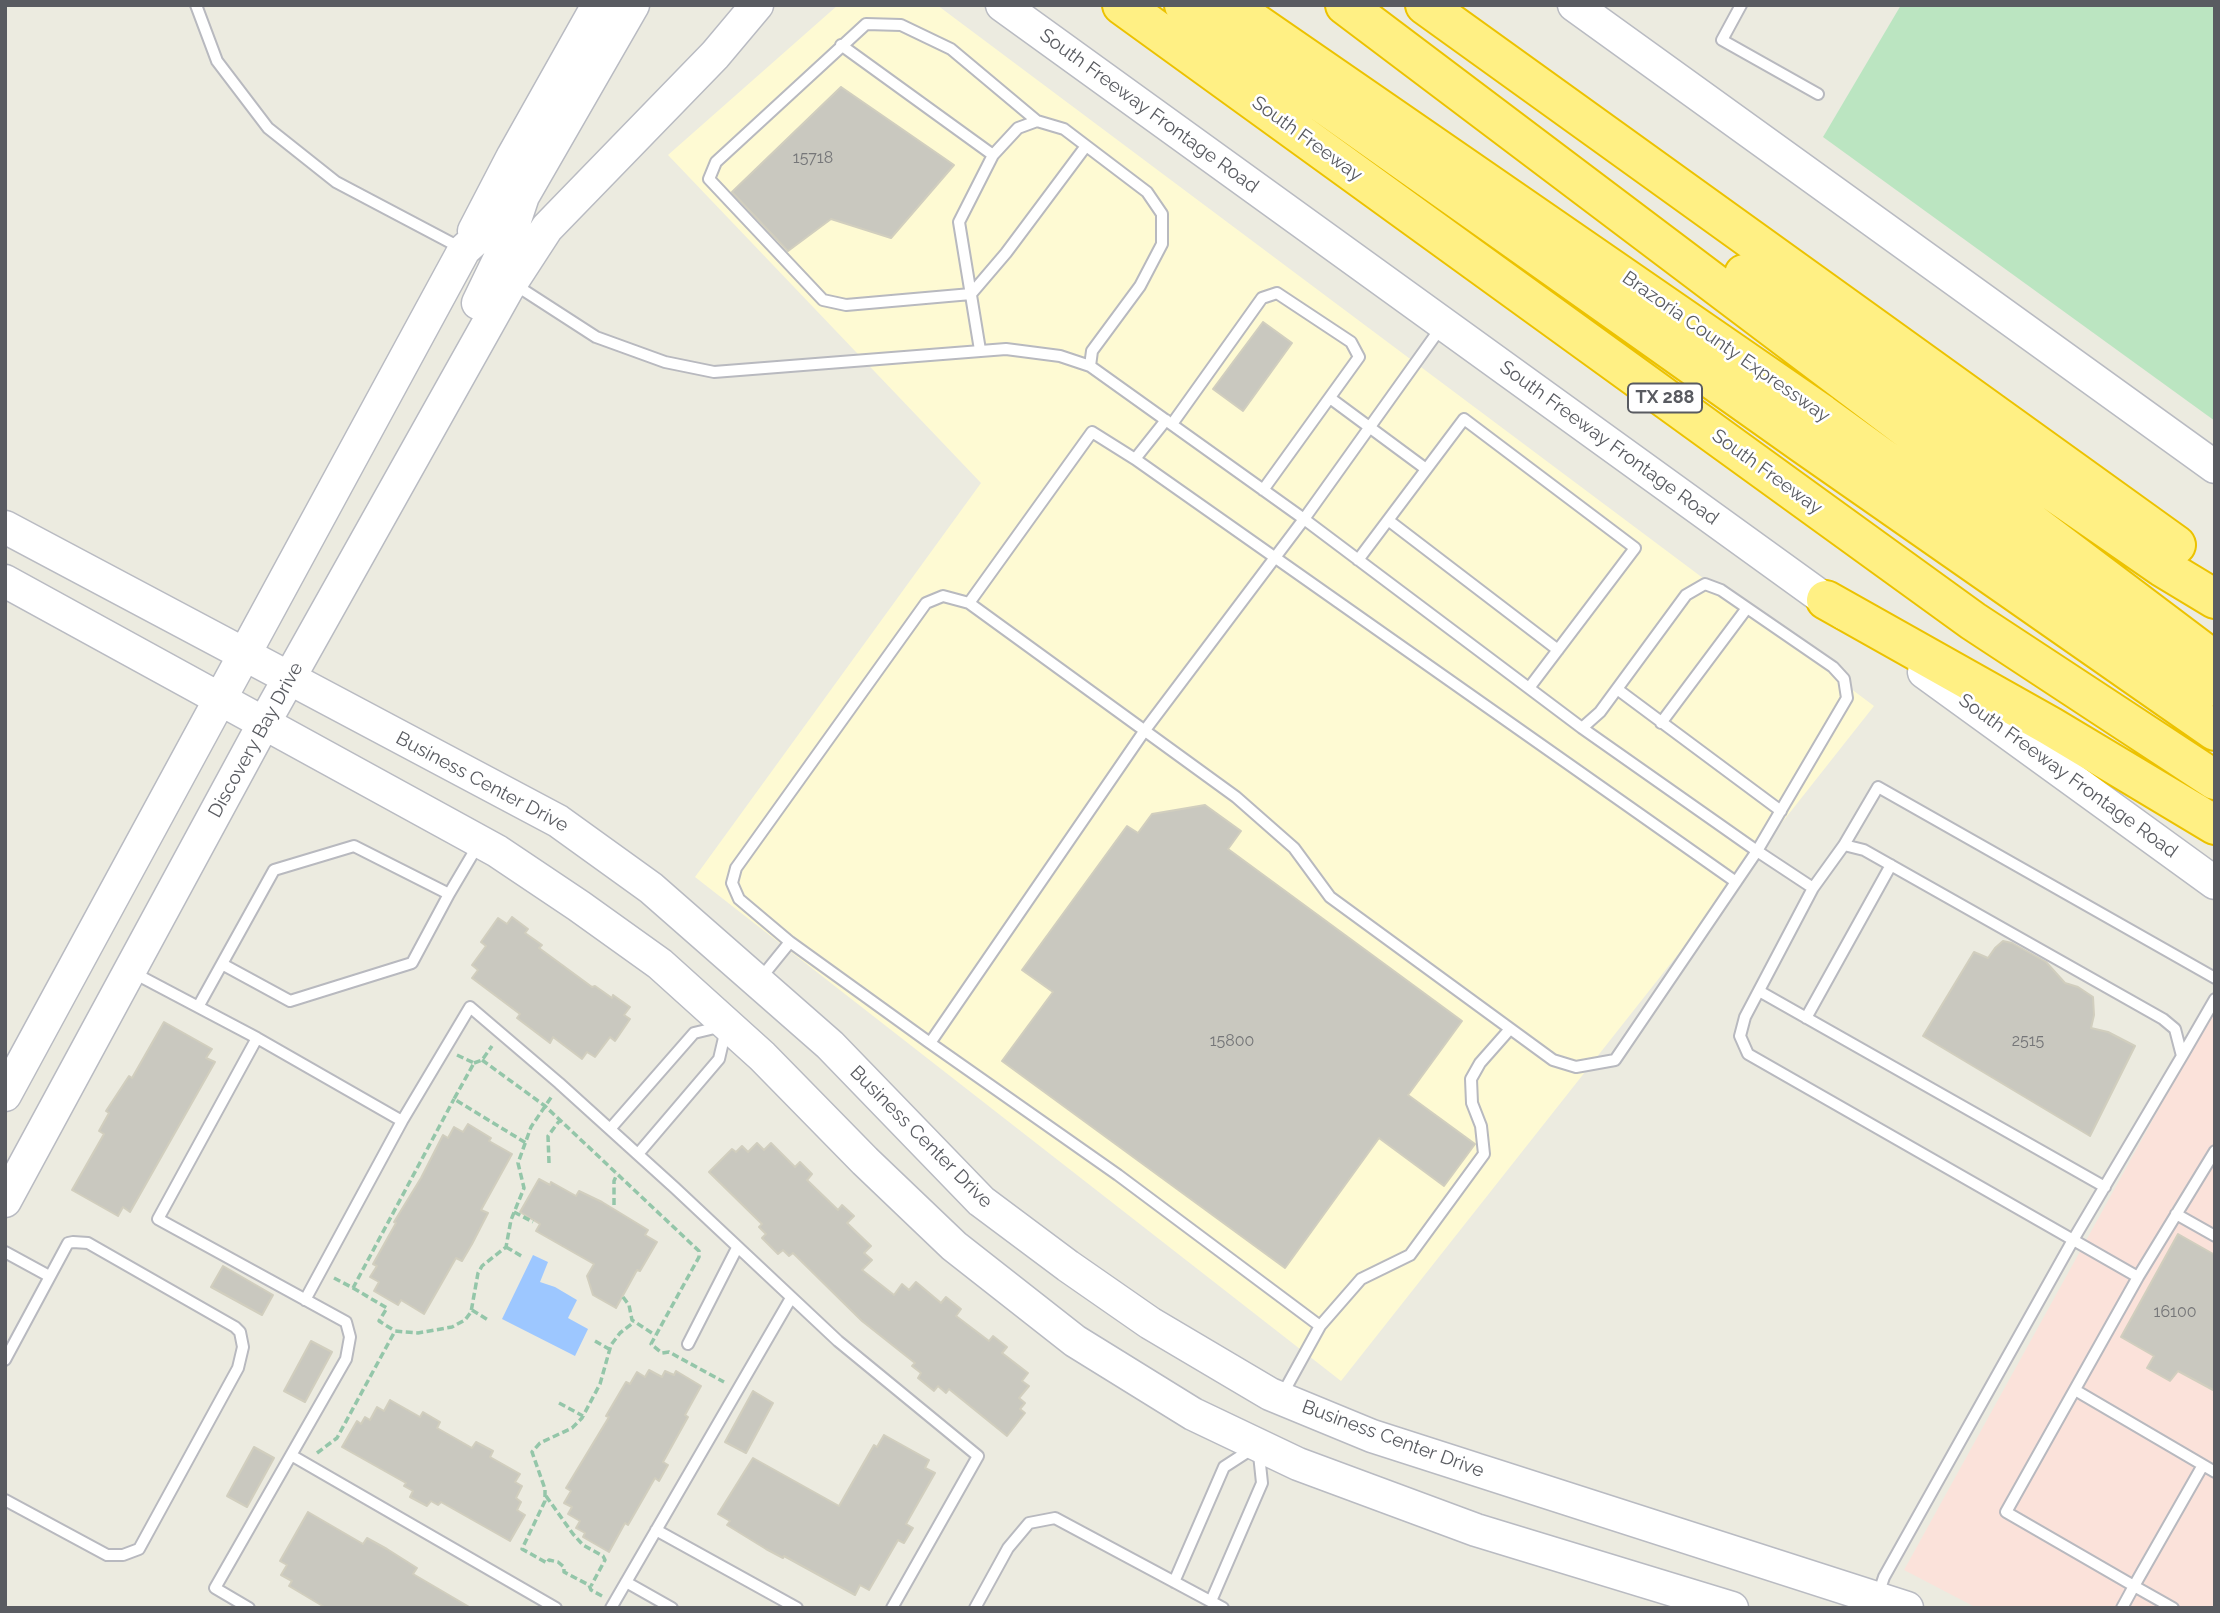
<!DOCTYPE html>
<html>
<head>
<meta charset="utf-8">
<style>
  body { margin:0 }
  #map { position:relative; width:2220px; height:1613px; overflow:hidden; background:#ecebe0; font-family:Raleway,sans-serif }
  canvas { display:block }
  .frame { position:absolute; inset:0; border:7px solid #595b61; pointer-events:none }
</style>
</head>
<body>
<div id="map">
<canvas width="2220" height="1613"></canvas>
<div class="frame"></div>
</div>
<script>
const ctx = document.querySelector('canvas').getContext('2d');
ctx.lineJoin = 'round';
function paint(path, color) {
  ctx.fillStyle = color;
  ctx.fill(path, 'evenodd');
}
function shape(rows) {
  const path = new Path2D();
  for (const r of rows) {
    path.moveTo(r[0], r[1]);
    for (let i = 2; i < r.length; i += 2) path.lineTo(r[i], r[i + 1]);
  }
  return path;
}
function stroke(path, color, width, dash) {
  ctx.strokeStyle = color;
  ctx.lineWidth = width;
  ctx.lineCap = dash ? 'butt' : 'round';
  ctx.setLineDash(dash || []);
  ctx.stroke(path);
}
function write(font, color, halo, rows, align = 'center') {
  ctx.font = font + ' Raleway,sans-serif';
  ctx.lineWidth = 5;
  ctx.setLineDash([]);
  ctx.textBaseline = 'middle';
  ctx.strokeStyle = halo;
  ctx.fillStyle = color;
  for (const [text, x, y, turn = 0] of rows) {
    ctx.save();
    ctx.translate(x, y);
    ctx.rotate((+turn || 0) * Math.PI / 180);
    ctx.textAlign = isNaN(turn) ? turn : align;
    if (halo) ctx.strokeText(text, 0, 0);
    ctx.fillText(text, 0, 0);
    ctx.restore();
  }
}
paint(shape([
  [838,5,937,5,1874,706,1341,1381,695,877,981,483,668,155]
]), '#fefad3');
paint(shape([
  [2215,1007,2215,1608,1977,1608,1904,1570]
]), '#fbe2da');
paint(shape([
  [1901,5,2215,5,2215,421,1823,137]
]), '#bbe5c1');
paint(shape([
  [533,1255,548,1262,540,1282,555,1287,577,1300,568,1318,588,1329,575,1356,502,1319]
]), '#9dc7ff');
const building = shape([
  [841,87,954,165,891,238,831,219,788,251,732,192,841,87],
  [1263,322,1292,343,1243,411,1213,389,1263,322],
  [1205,805,1241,831,1228,849,1462,1021,1408,1095,1475,1144,1444,1186,1379,1138,1285,1268,1002,1061,1053,992,1022,970,1127,826,1138,833,1152,814,1205,805],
  [512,917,528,929,525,933,542,945,539,948,592,987,595,986,612,998,613,995,630,1007,624,1015,630,1019,615,1041,610,1037,595,1057,587,1052,582,1059,553,1037,550,1043,517,1018,520,1014,472,978,478,970,472,965,486,946,481,942,498,918,507,924,512,917],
  [2003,941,2012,943,2046,962,2065,983,2078,987,2093,997,2094,1015,2091,1028,2108,1032,2135,1046,2090,1136,1923,1036,1974,952,1988,958,1995,948,2003,941],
  [164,1022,212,1049,206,1058,215,1062,130,1212,123,1207,118,1216,72,1190,104,1134,99,1131,109,1113,106,1111,129,1076,132,1078,164,1022],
  [468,1124,491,1138,489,1141,512,1154,481,1210,488,1213,472,1244,462,1261,456,1258,424,1314,401,1300,398,1305,374,1291,379,1282,370,1277,377,1266,373,1264,396,1223,394,1222,421,1178,443,1135,448,1138,454,1127,463,1132,468,1124],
  [757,1143,764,1150,771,1143,795,1167,800,1162,812,1174,807,1180,838,1210,842,1205,854,1216,847,1223,871,1246,864,1253,872,1260,862,1270,894,1295,902,1284,909,1290,916,1282,941,1303,946,1297,961,1309,956,1316,989,1341,993,1336,1007,1347,1002,1353,1028,1373,1022,1381,1029,1386,1019,1398,1025,1403,1020,1409,1025,1413,1007,1436,949,1389,946,1393,938,1386,934,1391,918,1378,921,1373,912,1366,915,1363,862,1321,793,1253,789,1256,783,1250,778,1254,762,1238,766,1234,759,1227,762,1224,709,1172,732,1149,736,1152,742,1146,748,1152,757,1143],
  [539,1179,550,1185,551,1182,576,1196,579,1191,602,1202,648,1230,645,1235,657,1242,640,1271,637,1270,616,1308,593,1295,587,1276,594,1264,536,1231,540,1224,520,1212,539,1179],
  [2178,1234,2215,1255,2215,1391,2178,1371,2170,1381,2147,1368,2154,1356,2121,1337,2178,1234],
  [223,1266,273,1295,262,1315,211,1287,223,1266],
  [311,1341,332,1352,305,1402,284,1391,311,1341],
  [649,1370,662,1377,665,1371,674,1375,676,1371,701,1386,685,1415,688,1417,663,1462,668,1465,659,1481,655,1478,628,1525,625,1523,609,1552,583,1537,585,1533,576,1528,580,1521,568,1514,572,1507,564,1503,571,1491,566,1488,609,1417,606,1416,626,1382,630,1384,637,1372,645,1377,649,1370],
  [753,1391,773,1403,746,1453,725,1442,753,1391],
  [390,1400,420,1417,423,1412,440,1422,437,1428,472,1448,476,1442,493,1451,490,1457,520,1474,515,1482,522,1486,516,1498,521,1502,517,1510,525,1515,510,1541,441,1502,438,1505,431,1501,427,1506,410,1497,413,1491,404,1486,406,1483,342,1447,357,1421,361,1424,365,1417,370,1420,377,1407,384,1411,390,1400],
  [884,1435,929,1460,925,1468,935,1473,906,1524,913,1528,904,1543,898,1540,869,1590,860,1585,855,1595,784,1556,783,1558,766,1549,727,1525,730,1521,718,1514,753,1458,839,1506,874,1445,877,1447,884,1435],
  [254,1447,274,1458,247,1507,227,1496,254,1447],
  [308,1512,363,1544,367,1538,387,1549,417,1568,413,1574,471,1608,326,1608,289,1586,292,1581,281,1575,287,1565,280,1561,308,1512]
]);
paint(building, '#c9c8bf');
stroke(building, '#d1cebe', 2);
const lane = shape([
  [196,5,217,61,268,128,336,182,461,248],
  [1741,5,1722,40,1818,94],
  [841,45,993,155],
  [1037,121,951,49,901,25,866,24,716,162,709,179,823,300,846,305,971,294,1006,253,1086,146],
  [514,284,596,337,665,362,714,372,1006,349,1060,356,1090,366,1304,519,1442,326],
  [980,350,959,222,993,155,1018,128,1037,121,1064,129,1147,192,1162,214,1162,244,1140,286,1092,351,1090,366],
  [1330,398,1426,469],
  [1172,424,1262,298,1277,293,1351,342,1359,357,1263,490],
  [1135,459,1736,882],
  [1388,520,1558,650],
  [1358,560,1464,419,1635,548,1529,688],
  [969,603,1236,797,1294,848,1330,897,1553,1060,1576,1067,1615,1060,1757,851,1582,728],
  [1617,689,1781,811],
  [1661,723,1747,608],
  [1844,845,1878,787,2215,978],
  [1813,888,1745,1017,1740,1036,1748,1054,2138,1277,2215,1151],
  [449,894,478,845],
  [790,942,930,1043,1145,730,1304,519,1582,728,1600,712,1686,595,1705,584,1721,590,1833,667,1844,679,1847,698,1757,851,1813,888,1844,845,1864,850,2163,1019,2175,1029,2182,1056,2073,1240,1884,1577,1878,1595],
  [132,972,257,1038,158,1219,346,1322,350,1337,346,1359,215,1588,249,1608],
  [760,979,790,942,739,899,732,883,736,868,926,603,943,596,969,603,1092,432,1135,459,1166,420],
  [1759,991,2105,1187],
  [198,1007,274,870,354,846,449,894,412,963,290,1001,222,964],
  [1806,1018,1891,865],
  [257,1038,402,1121,470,1007,559,1083,675,1188,838,1341,978,1456,892,1608],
  [930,1043,1118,1175,1320,1326,1282,1395],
  [2182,1056,2215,999],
  [610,1129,694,1033,727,1025,719,1059,638,1154],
  [2176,1214,2215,1236],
  [5,1252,49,1276],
  [2138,1277,2006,1512,2134,1586,2203,1465,2215,1472],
  [305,1300,402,1121],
  [1320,1326,1361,1279,1410,1255,1484,1154,1481,1126,1472,1103,1471,1079,1480,1063,1510,1029],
  [688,1344,737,1248],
  [5,1360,68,1243,73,1242,88,1243,235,1327,240,1332,243,1347,238,1368,139,1549,123,1555,107,1555,5,1500],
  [2075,1390,2203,1465],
  [291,1455,556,1608],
  [656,1530,797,1608],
  [626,1582,672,1608],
  [1174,1582,1224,1467,1258,1445,1262,1483,1211,1601],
  [611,1608,791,1298],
  [975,1608,1008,1548,1029,1523,1055,1518,1223,1608],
  [2122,1608,2134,1586,2173,1608]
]);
const secondary = shape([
  [1002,5,1845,614],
  [1574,5,2215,467],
  [474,231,513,156,598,5],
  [478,303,508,241,523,196,633,5],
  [5,527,558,821,651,888,830,1045,981,1201,1068,1266,1150,1323,1270,1394,1372,1436,1907,1608],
  [5,581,497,851,579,906,660,964,762,1056,865,1161,954,1246,1075,1341,1193,1414,1298,1464,1476,1530,1732,1608],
  [1924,672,2215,883],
  [5,1095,464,250,523,196],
  [5,1201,264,723,508,288,547,228,715,55,757,5]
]);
const highway = shape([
  [1122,5,1973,621,2215,780],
  [1184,5,1802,443,2215,731],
  [1229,5,1822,414,2202,690],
  [1345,5,2215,661],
  [1425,5,2176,545],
  [1744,274,1862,359,2162,567,2215,599],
  [1826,600,2050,726,2215,825]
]);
stroke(lane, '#b8b9bf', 14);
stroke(secondary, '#b9bbc2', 35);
stroke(highway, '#ecc200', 42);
stroke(shape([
  [457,1055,474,1063,454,1099,526,1143],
  [482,1060,545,1106,699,1251,699,1257,651,1344,662,1353,669,1352,724,1382],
  [474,1063,482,1060,492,1046],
  [549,1163,548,1136,560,1120],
  [614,1205,614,1181,617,1174],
  [514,1212,533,1222],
  [506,1247,523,1257],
  [334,1278,353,1288,454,1099],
  [353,1288,387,1308,379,1321,395,1331],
  [623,1297,629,1305,632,1320,655,1335],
  [472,1310,488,1320],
  [595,1341,609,1349],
  [559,1403,583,1416],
  [317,1453,337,1438,395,1331,418,1333,452,1327,465,1320,471,1312,478,1273,482,1266,506,1247,511,1220,524,1188,518,1163,531,1127,552,1096],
  [546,1496,573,1534,583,1545,603,1556,605,1560,591,1586],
  [602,1596,591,1590,589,1585,564,1572,564,1567,558,1562,549,1560,547,1563,522,1549,545,1501,545,1489,532,1452,540,1443,572,1428,582,1418,600,1384,611,1345,620,1333,634,1322]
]), '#94c6a9', 3.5, [7, 3.5]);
stroke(lane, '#fff', 10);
stroke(secondary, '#fff', 32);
stroke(highway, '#fff084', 38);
write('16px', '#757678', null, [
  ["15718",813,158],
  ["15800",1232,1041],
  ["2515",2028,1041],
  ["16100",2175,1312]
]);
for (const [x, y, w] of [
  [1665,398,74]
]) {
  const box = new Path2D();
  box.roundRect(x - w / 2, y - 14.5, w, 29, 5);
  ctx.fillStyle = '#fff';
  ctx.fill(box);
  stroke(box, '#595b61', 2);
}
write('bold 18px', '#595b61', null, [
  ["TX 288",1665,398]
]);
write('19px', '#595b61', '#fff', [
  ["South Freeway Frontage Road",1149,111,36],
  ["South Freeway",1307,139,36],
  ["Brazoria County Expressway",1726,347,35],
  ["South Freeway Frontage Road",1609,443,36],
  ["South Freeway",1767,472,36],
  ["Discovery Bay Drive",256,740,-61],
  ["South Freeway Frontage Road",2068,776,36],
  ["Business Center Drive",482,782,28],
  ["Business Center Drive",921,1137,45],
  ["Business Center Drive",1393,1439,20]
]);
</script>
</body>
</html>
